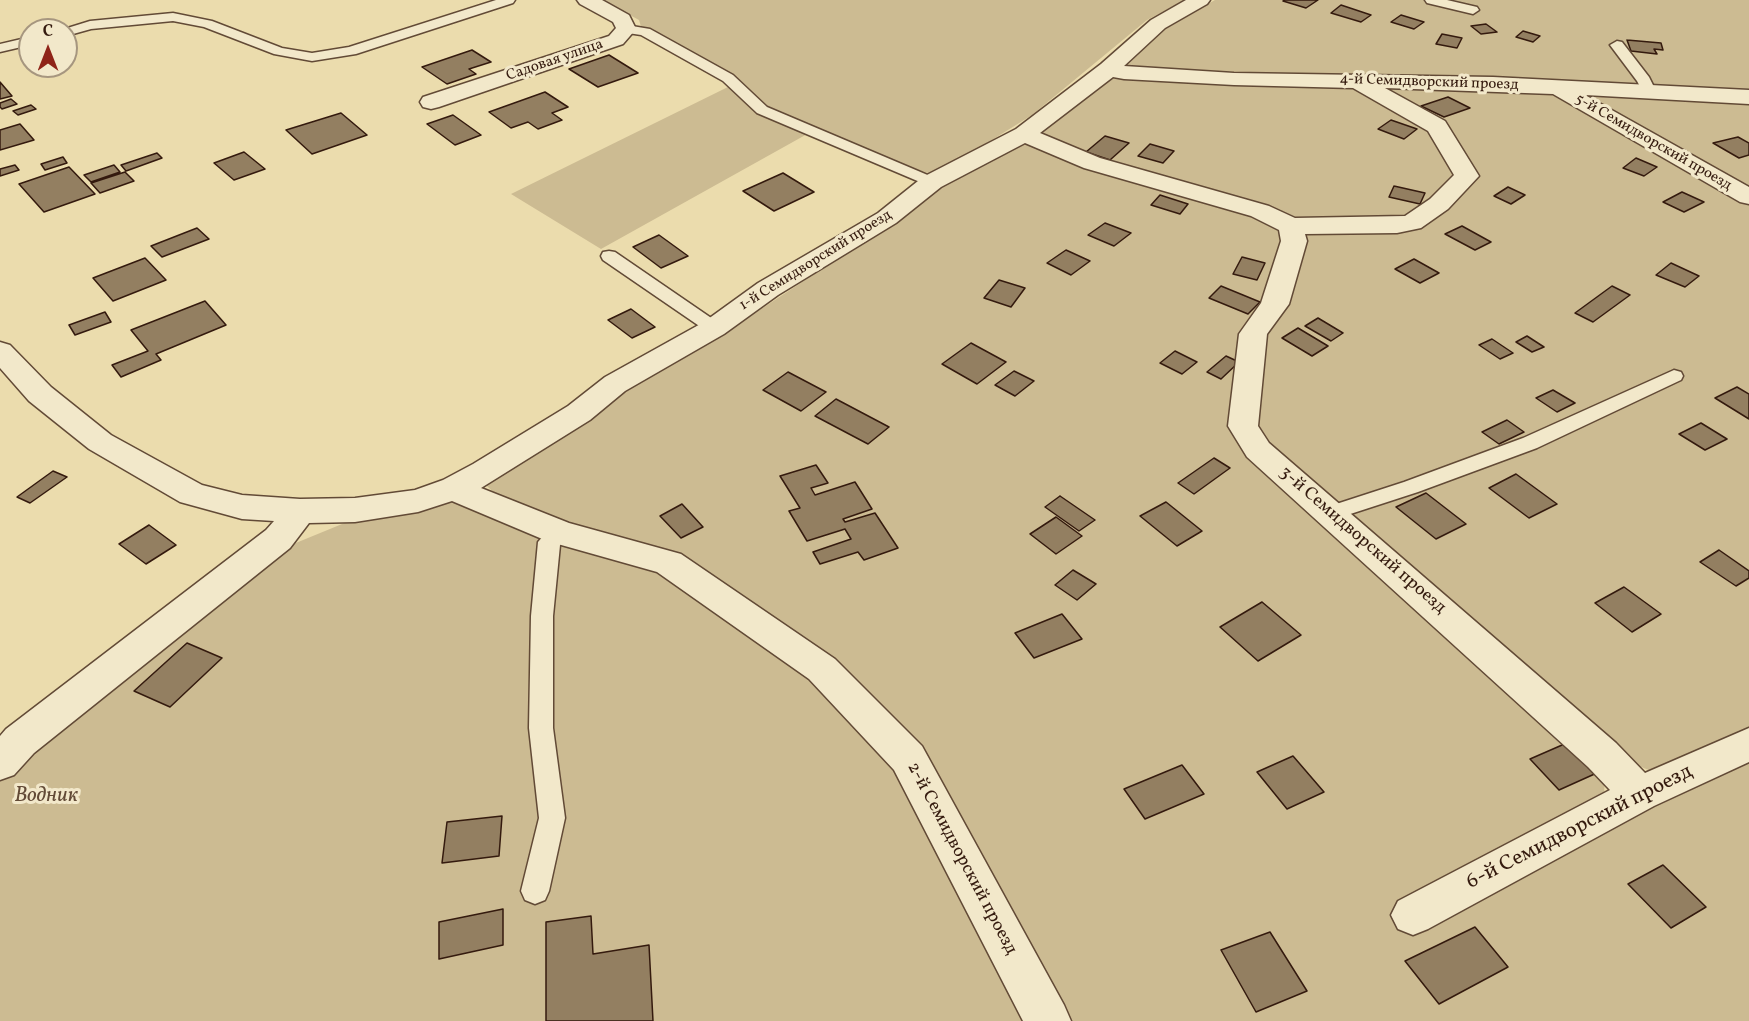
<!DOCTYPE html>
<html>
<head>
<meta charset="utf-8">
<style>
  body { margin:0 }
  #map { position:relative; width:1749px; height:1021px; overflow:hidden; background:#ebdcad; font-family:Vollkorn,serif }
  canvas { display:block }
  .north { position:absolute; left:18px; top:18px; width:60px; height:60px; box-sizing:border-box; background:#f2e8ca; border:2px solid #a6967f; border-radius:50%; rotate:0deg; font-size:16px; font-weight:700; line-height:24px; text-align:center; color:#341a0e }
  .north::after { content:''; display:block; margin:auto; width:21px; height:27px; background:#8f2418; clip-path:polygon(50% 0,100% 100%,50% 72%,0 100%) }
</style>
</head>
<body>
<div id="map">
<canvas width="1749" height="1021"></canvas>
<div class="north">С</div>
</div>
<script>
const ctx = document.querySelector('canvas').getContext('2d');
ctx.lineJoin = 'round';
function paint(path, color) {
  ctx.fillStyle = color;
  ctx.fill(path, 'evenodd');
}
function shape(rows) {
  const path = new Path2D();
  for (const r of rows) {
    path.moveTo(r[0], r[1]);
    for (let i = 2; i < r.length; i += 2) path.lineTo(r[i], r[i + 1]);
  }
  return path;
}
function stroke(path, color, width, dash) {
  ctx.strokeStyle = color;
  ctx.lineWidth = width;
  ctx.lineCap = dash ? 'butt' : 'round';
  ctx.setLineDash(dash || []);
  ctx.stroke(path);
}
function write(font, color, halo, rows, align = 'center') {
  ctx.font = font + ' Vollkorn,serif';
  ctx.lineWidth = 6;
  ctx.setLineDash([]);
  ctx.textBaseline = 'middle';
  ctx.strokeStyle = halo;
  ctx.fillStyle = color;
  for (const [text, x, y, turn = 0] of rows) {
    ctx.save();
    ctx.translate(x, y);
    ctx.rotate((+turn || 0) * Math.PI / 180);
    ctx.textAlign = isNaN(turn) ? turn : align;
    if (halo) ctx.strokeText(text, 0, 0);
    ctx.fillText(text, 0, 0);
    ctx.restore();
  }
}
paint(shape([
  [602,0,1185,0,1147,20,1032,115,963,158,931,174,809,133,601,249,511,194,730,86,643,33,639,20],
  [1215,0,1749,0,1749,94,1125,67,1125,61,1166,27],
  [1115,78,1341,86,1360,90,1431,127,1456,174,1430,206,1410,218,1303,221,1094,162,1043,136,1042,128,1107,80],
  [1376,86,1552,92,1749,202,1749,739,1659,774,1631,763,1264,446,1251,423,1266,335,1286,304,1305,234,1399,229,1449,207,1479,177,1443,126],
  [1575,94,1749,101,1749,193],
  [1022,144,1032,145,1257,213,1282,229,1286,241,1233,427,1605,772,1604,797,1749,759,1749,1021,0,1021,0,778,286,547,347,522,494,493,486,485,491,478,623,389,717,338,892,223,939,187]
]), '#ccbb92');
const building = shape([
  [1284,0,1318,0,1306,8,1283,1,1284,0],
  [1341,5,1371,15,1361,22,1331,13,1341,5],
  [1401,15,1424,22,1414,29,1391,22,1401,15],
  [1486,24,1497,32,1481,34,1471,26,1486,24],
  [1523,31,1540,36,1533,42,1516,37,1523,31],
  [1442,34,1462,38,1457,48,1436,44,1442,34],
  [1627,40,1661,43,1663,50,1654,49,1657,54,1631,51,1627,40],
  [472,50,491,62,469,69,476,74,447,84,422,67,472,50],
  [609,55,638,73,598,87,569,69,609,55],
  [0,82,12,96,0,99,0,82],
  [545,92,568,107,552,113,562,120,538,129,528,122,511,128,489,112,545,92],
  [1448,97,1470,108,1444,117,1421,106,1448,97],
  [11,99,17,104,2,109,0,107,0,103,11,99],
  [31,105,36,109,18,115,13,111,31,105],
  [341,113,367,135,312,154,286,130,341,113],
  [453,115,481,135,455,145,427,124,453,115],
  [1391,120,1417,129,1404,139,1378,129,1391,120],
  [20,124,34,140,0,150,0,130,20,124],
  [1105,136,1129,143,1110,160,1086,152,1105,136],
  [1738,137,1749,143,1749,155,1739,158,1713,143,1738,137],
  [1150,144,1174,151,1163,163,1138,156,1150,144],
  [244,152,265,169,234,180,214,163,244,152],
  [157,153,162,158,126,171,121,165,157,153],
  [63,157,67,163,45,170,41,164,63,157],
  [1636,158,1657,167,1644,176,1623,168,1636,158],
  [15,165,19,170,0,176,0,169,15,165],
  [114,165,120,172,91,182,84,175,114,165],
  [69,167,95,194,44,212,19,184,69,167],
  [125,172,134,181,100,193,91,183,125,172],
  [783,173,814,192,774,211,743,191,783,173],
  [1394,186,1425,193,1420,204,1389,197,1394,186],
  [1508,187,1525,195,1511,204,1494,196,1508,187],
  [1682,192,1704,202,1684,212,1663,202,1682,192],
  [1160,195,1188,204,1180,214,1151,205,1160,195],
  [1105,223,1131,233,1114,246,1088,235,1105,223],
  [1462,226,1491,242,1475,250,1445,234,1462,226],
  [197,228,209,239,162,257,151,246,197,228],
  [659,235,688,256,661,268,633,247,659,235],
  [1066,250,1090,261,1071,275,1047,263,1066,250],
  [1242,257,1265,263,1257,280,1233,274,1242,257],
  [145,258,166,280,113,301,93,278,145,258],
  [1414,259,1439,273,1420,283,1395,269,1414,259],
  [1671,263,1699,276,1685,287,1656,275,1671,263],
  [999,280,1025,288,1011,307,984,298,999,280],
  [1221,286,1260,302,1248,314,1209,298,1221,286],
  [1612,286,1630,295,1593,322,1575,313,1612,286],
  [205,301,226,325,156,354,161,360,121,377,112,365,148,351,131,330,205,301],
  [631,309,655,327,632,338,608,320,631,309],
  [105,312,111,322,75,335,69,325,105,312],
  [1318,318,1343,333,1331,341,1305,326,1318,318],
  [1298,328,1328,346,1312,356,1282,338,1298,328],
  [1527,336,1544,347,1532,352,1516,342,1527,336],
  [1492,339,1513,353,1500,359,1479,345,1492,339],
  [971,343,1006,362,977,384,942,364,971,343],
  [1175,351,1197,362,1182,374,1160,363,1175,351],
  [1226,356,1239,362,1221,379,1207,372,1226,356],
  [1014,371,1034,381,1015,396,995,385,1014,371],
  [788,372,826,392,801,411,763,390,788,372],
  [1737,387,1749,394,1749,419,1715,398,1737,387],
  [1553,390,1575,403,1557,412,1536,398,1553,390],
  [836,399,889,427,868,444,815,416,836,399],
  [1507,420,1524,432,1499,444,1482,432,1507,420],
  [1701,423,1727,439,1705,450,1679,434,1701,423],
  [1214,458,1230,468,1194,494,1178,483,1214,458],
  [816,465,828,483,811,488,815,495,855,482,872,509,843,519,845,522,875,513,898,548,864,560,858,552,820,564,813,552,851,539,845,529,807,541,789,511,800,508,780,476,816,465],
  [53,471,67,477,30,503,17,497,53,471],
  [1516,474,1557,504,1529,518,1489,488,1516,474],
  [1426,493,1466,524,1436,539,1396,507,1426,493],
  [1060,496,1095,520,1079,531,1045,507,1060,496],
  [1166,502,1202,531,1177,546,1140,516,1166,502],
  [682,504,703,527,681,538,660,516,682,504],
  [1056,517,1082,536,1056,554,1030,534,1056,517],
  [149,525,176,545,146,564,119,544,149,525],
  [1719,550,1749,571,1749,578,1736,586,1700,562,1719,550],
  [1073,570,1096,584,1077,600,1055,585,1073,570],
  [1624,587,1661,614,1632,632,1595,603,1624,587],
  [1262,602,1301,635,1258,661,1220,627,1262,602],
  [1062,614,1082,639,1034,658,1015,633,1062,614],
  [187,643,222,658,170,707,134,691,187,643],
  [1569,742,1599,772,1559,790,1530,759,1569,742],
  [1293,756,1324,792,1287,809,1257,772,1293,756],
  [1182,765,1204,794,1145,819,1124,789,1182,765],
  [502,816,499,856,442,863,447,822,502,816],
  [1663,865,1706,907,1671,928,1628,884,1663,865],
  [503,909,503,945,439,959,439,922,503,909],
  [591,916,593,954,649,945,653,1021,546,1021,546,922,591,916],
  [1475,927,1508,967,1439,1004,1405,961,1475,927],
  [1270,932,1307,991,1256,1012,1221,950,1270,932]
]);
paint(building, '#937f61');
stroke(building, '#341a0e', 1.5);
const service = shape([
  [496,0,515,0,513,3,356,54,312,61,274,54,204,27,173,21,91,29,66,36,66,30,61,30,90,21,173,13,212,21,282,48,312,53,349,47,496,0],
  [1425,0,1447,0,1477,7,1479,10,1473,14,1427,3,1425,0],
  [626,25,650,29,733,75,767,107,937,179,940,182,937,185,927,185,757,113,723,81,641,35,621,32,620,29,626,25],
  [30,37,30,45,0,52,0,44,30,37],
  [1617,41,1622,42,1649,77,1656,91,1654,94,1644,94,1637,81,1610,45,1617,41],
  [609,251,615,252,720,324,723,328,720,332,708,332,603,260,601,256,603,252,609,251],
  [1674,370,1681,372,1683,376,1681,380,1537,448,1418,492,1338,518,1331,520,1324,518,1320,513,1324,508,1404,482,1523,438,1674,370],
  [559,524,567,527,570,532,560,545,553,616,553,728,565,818,549,891,545,900,535,904,525,900,521,891,539,818,529,728,531,616,538,542,551,527,559,524]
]);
const minor = shape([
  [577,0,602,0,629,15,636,29,623,44,439,107,431,109,423,107,420,102,423,97,609,36,616,28,613,22,580,4,577,0],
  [1186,0,1210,0,1207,4,1165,28,1124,66,1234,73,1493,77,1749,90,1749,104,1585,95,1749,187,1749,204,1740,202,1553,94,1385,88,1445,121,1479,176,1448,209,1421,228,1397,233,1305,234,1307,241,1289,304,1267,334,1258,426,1269,443,1616,743,1645,773,1749,728,1749,762,1654,806,1428,929,1413,935,1398,929,1391,915,1398,901,1610,790,1588,767,1247,457,1228,426,1239,334,1261,303,1281,241,1279,230,1251,216,1084,168,1025,143,941,187,896,223,778,295,724,334,625,391,590,420,481,488,569,523,681,554,835,659,922,746,1064,1005,1071,1021,1023,1021,894,770,809,679,657,572,547,541,452,501,418,512,355,522,309,523,290,548,34,753,14,775,0,780,0,736,6,729,266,530,274,521,242,519,180,502,89,449,29,401,0,368,0,342,10,345,51,387,111,435,202,485,242,495,300,499,355,498,415,490,443,480,473,464,568,406,605,377,704,322,758,283,878,213,923,177,1016,129,1101,64,1151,20,1186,0],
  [1113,77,1124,79,1234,85,1353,88,1428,131,1454,175,1430,199,1405,216,1295,218,1269,206,1100,158,1040,133,1113,77]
]);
stroke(service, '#624a36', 3);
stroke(minor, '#624a36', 3);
paint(service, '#f2e8ca');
paint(minor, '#f2e8ca');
write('15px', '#341a0e', '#f2e8ca', [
  ["Садовая улица",555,61,-19],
  ["4-й Семидворский проезд",1429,83,2],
  ["5-й Семидворский проезд",1653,143,30],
  ["1-й Семидворский проезд",816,261,-32]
]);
write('18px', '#341a0e', '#f2e8ca', [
  ["3-й Семидворский проезд",1362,541,41],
  ["2-й Семидворский проезд",961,859,62]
]);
write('italic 21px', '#624a36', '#f2e8ca', [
  ["Водник",46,797]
]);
write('21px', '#341a0e', '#f2e8ca', [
  ["6-й Семидворский проезд",1580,828,-27]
]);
</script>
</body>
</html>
